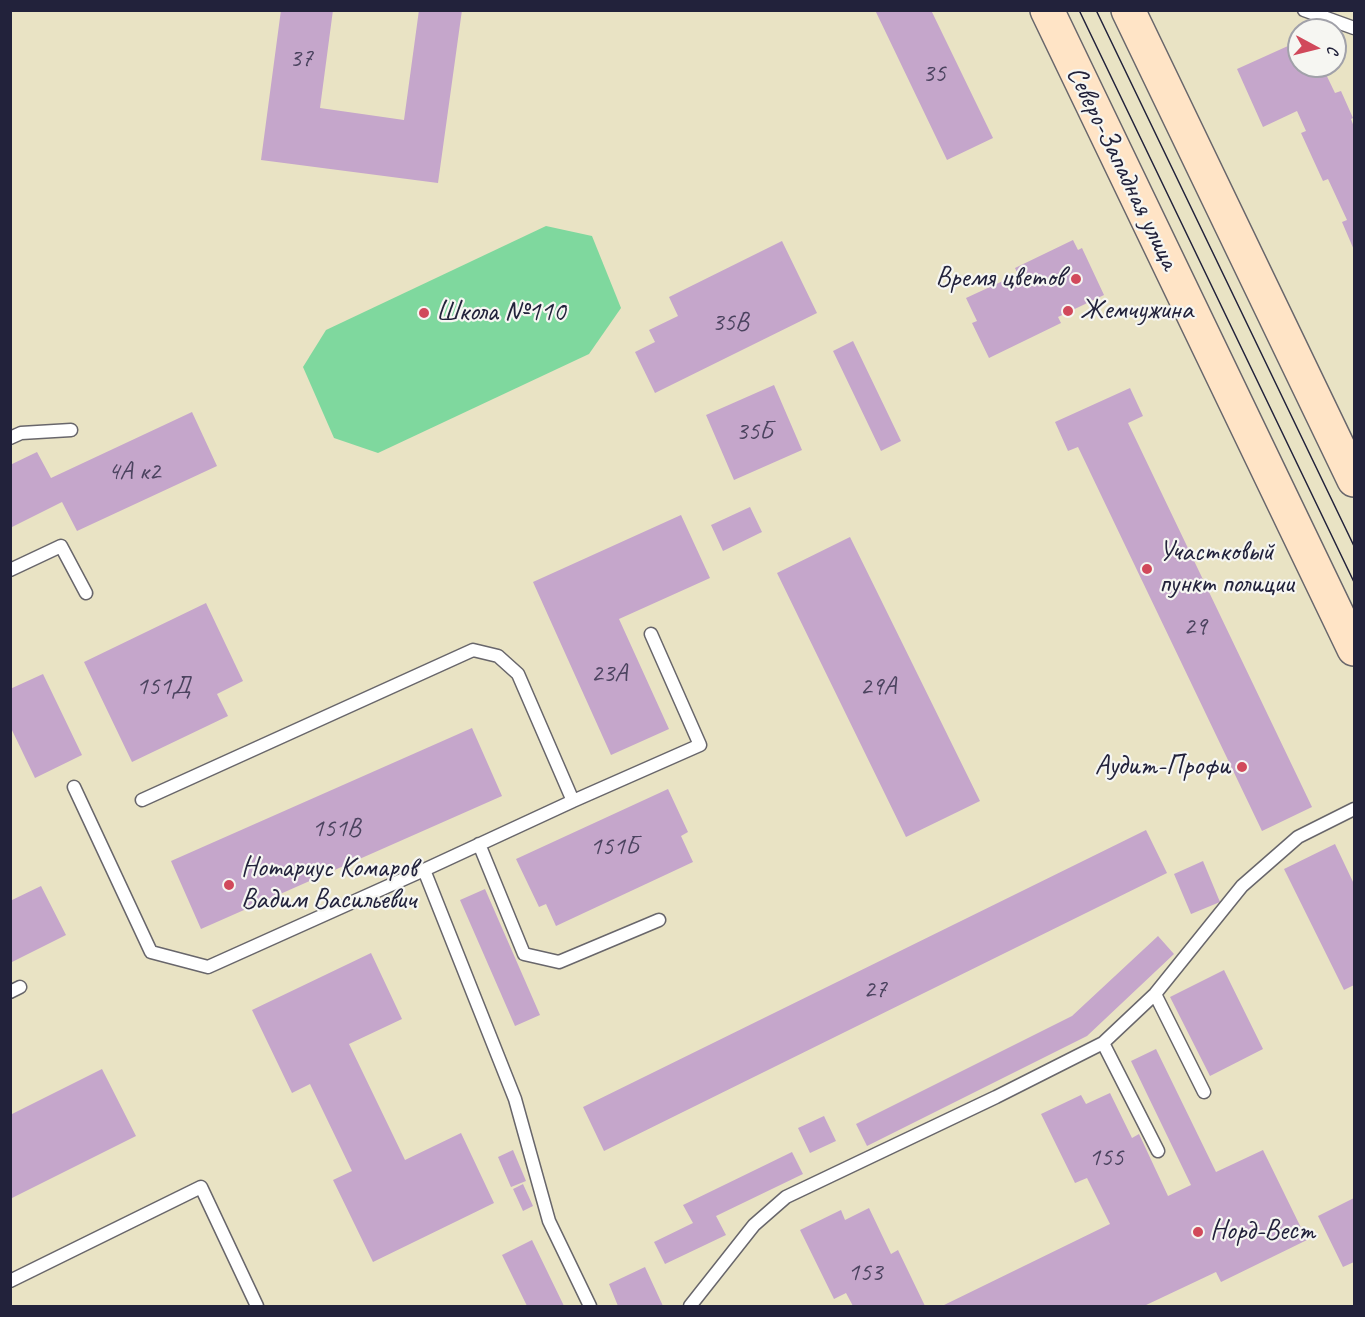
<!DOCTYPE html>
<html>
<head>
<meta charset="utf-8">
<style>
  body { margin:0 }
  #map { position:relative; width:1365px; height:1317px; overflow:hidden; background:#e9e3c4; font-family:Caveat,sans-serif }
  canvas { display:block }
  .frame { position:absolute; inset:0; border:12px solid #22223b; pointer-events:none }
  .north { position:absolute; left:1287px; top:18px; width:60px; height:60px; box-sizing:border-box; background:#f6f6f2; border:2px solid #a1a1a9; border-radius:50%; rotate:97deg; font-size:16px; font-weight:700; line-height:24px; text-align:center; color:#22223b }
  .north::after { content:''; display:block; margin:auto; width:21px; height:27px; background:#d1495b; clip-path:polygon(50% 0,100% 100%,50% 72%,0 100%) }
</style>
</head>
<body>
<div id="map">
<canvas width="1365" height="1317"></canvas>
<div class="frame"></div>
<div class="north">С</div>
</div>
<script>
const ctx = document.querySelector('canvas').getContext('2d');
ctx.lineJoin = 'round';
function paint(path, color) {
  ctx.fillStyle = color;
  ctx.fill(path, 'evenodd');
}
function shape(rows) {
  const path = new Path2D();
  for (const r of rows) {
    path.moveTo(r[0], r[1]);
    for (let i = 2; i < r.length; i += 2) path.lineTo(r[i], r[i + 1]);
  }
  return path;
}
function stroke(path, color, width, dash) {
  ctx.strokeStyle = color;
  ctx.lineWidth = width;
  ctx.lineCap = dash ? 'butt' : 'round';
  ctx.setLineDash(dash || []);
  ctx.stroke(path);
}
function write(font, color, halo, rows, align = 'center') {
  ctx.font = font + ' Caveat,sans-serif';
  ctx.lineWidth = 4.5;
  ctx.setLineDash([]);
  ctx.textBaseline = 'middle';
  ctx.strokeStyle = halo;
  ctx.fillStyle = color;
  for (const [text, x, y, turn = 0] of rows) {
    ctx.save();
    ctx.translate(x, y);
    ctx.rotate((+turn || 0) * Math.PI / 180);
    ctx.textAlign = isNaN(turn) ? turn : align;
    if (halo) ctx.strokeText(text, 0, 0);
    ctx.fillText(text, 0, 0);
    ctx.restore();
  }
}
paint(shape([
  [546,226,592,236,621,308,589,354,378,453,334,438,303,367,326,330]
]), '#7fd89e');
paint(shape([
  [281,10,333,10,320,108,404,120,419,10,462,10,438,183,261,160],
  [875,10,931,10,993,138,947,160],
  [1299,41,1299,66,1322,66,1335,93,1341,91,1353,118,1351,119,1354,127,1354,250,1342,222,1347,220,1328,179,1323,181,1301,133,1306,131,1297,111,1263,127,1237,69],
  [1073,240,1078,250,1082,248,1104,295,1058,317,1061,323,989,358,972,323,977,321,966,298,1018,274,1015,268],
  [782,241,817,313,655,393,635,352,655,342,649,330,678,316,669,297],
  [853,341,901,441,881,451,833,351],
  [774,385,802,450,734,480,706,415],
  [1130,388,1143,416,1128,423,1312,807,1262,831,1078,447,1068,451,1055,422],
  [192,412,217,466,77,531,62,502,10,528,10,465,37,452,51,478],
  [750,507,762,532,723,551,711,525],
  [681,515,710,578,619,619,669,729,611,755,533,582],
  [850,537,980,801,906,837,777,573],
  [206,603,243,681,217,694,228,716,132,762,84,662],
  [43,674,82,755,35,778,10,726,10,689],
  [472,728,502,796,201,929,171,861],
  [668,789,688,832,681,836,693,862,556,926,546,904,539,907,516,859],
  [1146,830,1167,873,604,1151,583,1107],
  [1335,844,1354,884,1354,985,1344,990,1284,869],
  [1203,861,1220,902,1191,914,1174,874],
  [41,886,66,935,10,963,10,901],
  [485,889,540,1015,515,1026,460,900],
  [1158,936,1174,954,1087,1036,867,1146,856,1124,1072,1016],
  [371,953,402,1019,349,1044,405,1160,461,1133,494,1203,373,1262,333,1180,352,1171,310,1084,292,1093,252,1010],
  [1224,970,1263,1049,1210,1076,1170,997],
  [1156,1049,1216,1172,1263,1150,1307,1240,1221,1282,1216,1272,1144,1306,942,1306,1110,1224,1087,1178,1075,1183,1041,1114,1081,1095,1086,1104,1110,1093,1132,1138,1139,1134,1168,1196,1191,1185,1131,1061],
  [102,1069,136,1136,10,1199,10,1115],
  [824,1116,836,1141,810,1153,798,1128],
  [513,1150,526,1181,511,1187,498,1157],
  [792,1152,803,1174,716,1216,726,1235,665,1264,654,1242,693,1223,683,1205],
  [523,1184,533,1206,523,1211,513,1189],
  [1354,1198,1354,1262,1343,1267,1318,1216],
  [869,1208,891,1254,898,1250,925,1306,853,1306,846,1293,834,1299,800,1230,841,1210,845,1220],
  [532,1240,564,1306,527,1306,502,1255],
  [645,1267,663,1306,618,1306,609,1284]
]), '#c5a6cb');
const service = shape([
  [1304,10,1354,28],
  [10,438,21,433,71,430],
  [10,570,61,546,86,593],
  [74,787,151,952,208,967,424,870,515,1099,549,1221,590,1306],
  [142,800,473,650,498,656,518,674,573,801,424,870],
  [573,801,700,745,651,634],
  [479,844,524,954,559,962,659,920],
  [10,992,20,987],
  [1155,994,1204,1092],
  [1103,1043,1158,1151],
  [10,1281,201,1187,257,1306],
  [690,1306,754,1225,786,1197,996,1097,1103,1043,1155,994,1242,886,1298,837,1354,809]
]);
const secondary = shape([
  [1047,10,1354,649],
  [1128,10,1354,480]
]);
stroke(service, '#68666b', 15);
stroke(secondary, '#68666b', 36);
stroke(service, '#fff', 12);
stroke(secondary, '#ffe4c6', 33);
stroke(shape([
  [1079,10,1354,582],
  [1096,10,1354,546]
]), '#22223b', 1.5);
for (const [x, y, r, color] of [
  [1076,279,6,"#d1495b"],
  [1068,311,6,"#d1495b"],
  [424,313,6,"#d1495b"],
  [1147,569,6,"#d1495b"],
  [1242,767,6,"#d1495b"],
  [229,885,6,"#d1495b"],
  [1198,1232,6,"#d1495b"]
]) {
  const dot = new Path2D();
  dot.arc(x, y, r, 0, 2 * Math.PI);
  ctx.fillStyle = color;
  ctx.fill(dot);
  stroke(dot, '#f6f6f2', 2);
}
write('26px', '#4b435f', null, [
  ["37",301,59],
  ["35",934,74],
  ["35В",730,323],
  ["35Б",754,432],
  ["4А к2",134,472],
  ["29",1195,627],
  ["23А",609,674],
  ["151Д",163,687],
  ["29А",878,687],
  ["151В",336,829],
  ["151Б",614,847],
  ["27",875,990],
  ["155",1106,1158],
  ["153",865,1273]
]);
write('28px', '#22223b', '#f6f6f2', [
  ["Северо-Западная улица",1122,168,64]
]);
write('28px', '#22223b', '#f6f6f2', [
  ["Время цветов",1064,279,"right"],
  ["Жемчужина",1080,311],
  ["Школа №110",436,313],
  ["Участковый",1159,553],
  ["пункт полиции",1159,585],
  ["Аудит-Профи",1230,767,"right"],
  ["Нотариус Комаров",241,869],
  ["Вадим Васильевич",241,901],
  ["Норд-Вест",1210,1232]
], 'left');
</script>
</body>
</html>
